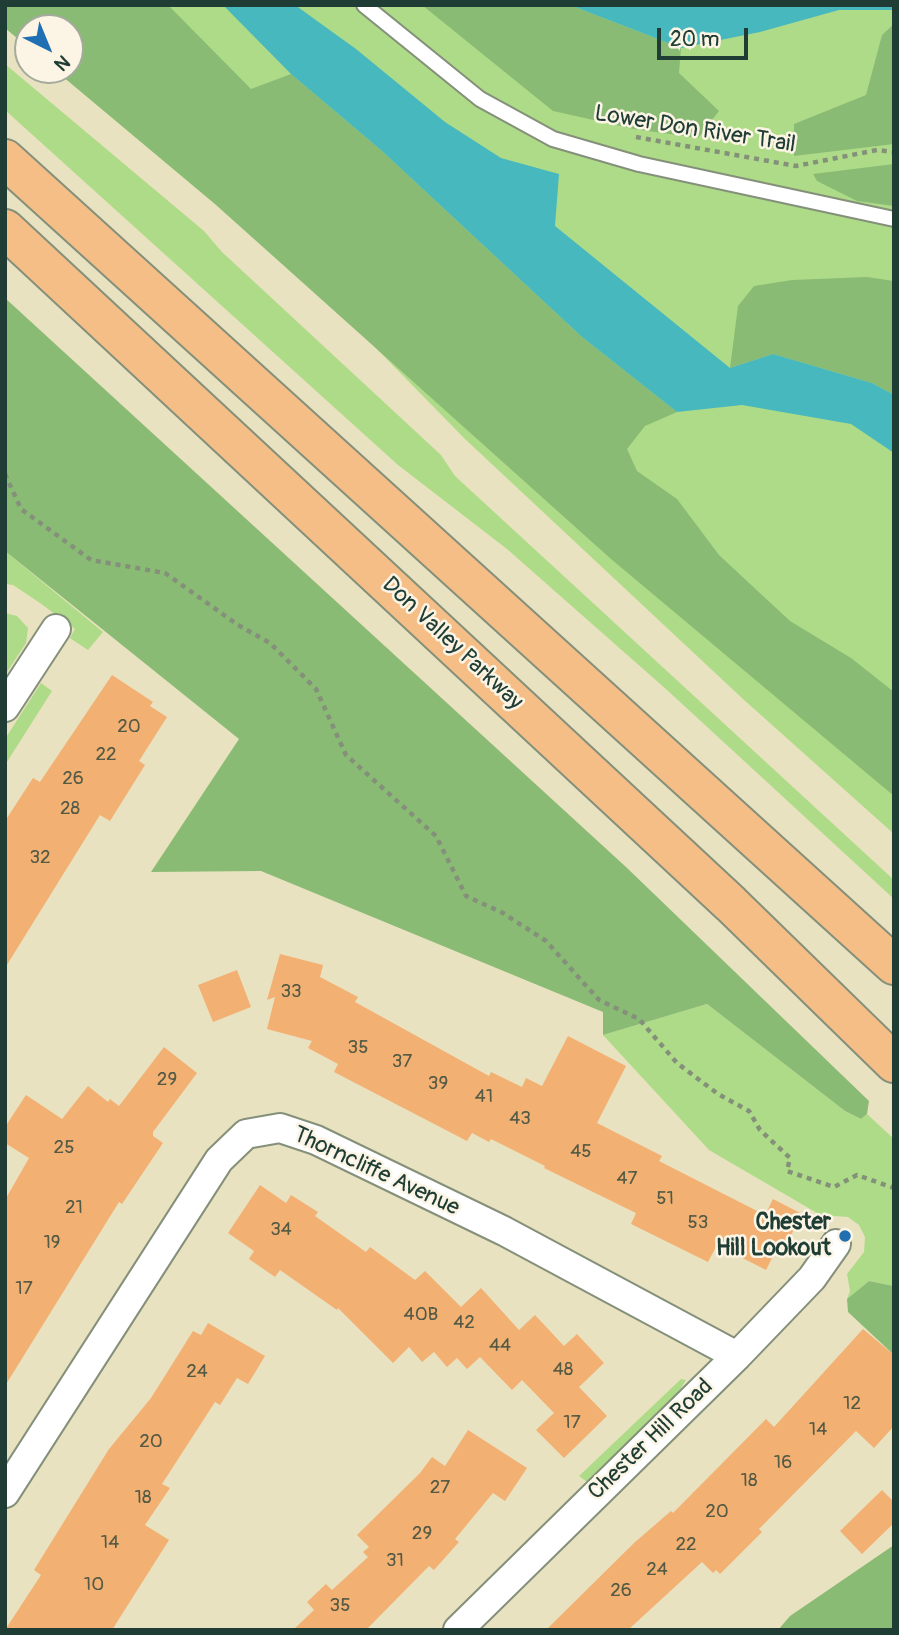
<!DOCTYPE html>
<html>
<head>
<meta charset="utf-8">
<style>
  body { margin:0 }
  #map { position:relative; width:899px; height:1635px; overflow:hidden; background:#e9e2c0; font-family:Pangolin,sans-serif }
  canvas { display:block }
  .frame { position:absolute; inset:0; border:7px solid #1f3d34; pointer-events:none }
  .north { position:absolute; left:14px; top:14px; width:70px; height:70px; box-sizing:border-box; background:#fcf5e5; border:2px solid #a4ab9e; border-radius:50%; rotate:137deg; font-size:19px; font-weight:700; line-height:28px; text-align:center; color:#1f3d34 }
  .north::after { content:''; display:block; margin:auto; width:24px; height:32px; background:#1f6fb2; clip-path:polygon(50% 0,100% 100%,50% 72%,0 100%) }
  .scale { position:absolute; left:657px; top:28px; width:91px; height:32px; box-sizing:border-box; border:4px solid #1f3d34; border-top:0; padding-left:9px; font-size:21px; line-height:24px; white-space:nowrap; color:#1f3d34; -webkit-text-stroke:5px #fcf5e5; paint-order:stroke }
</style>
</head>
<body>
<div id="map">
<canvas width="899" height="1635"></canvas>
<div class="frame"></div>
<div class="north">N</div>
<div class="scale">20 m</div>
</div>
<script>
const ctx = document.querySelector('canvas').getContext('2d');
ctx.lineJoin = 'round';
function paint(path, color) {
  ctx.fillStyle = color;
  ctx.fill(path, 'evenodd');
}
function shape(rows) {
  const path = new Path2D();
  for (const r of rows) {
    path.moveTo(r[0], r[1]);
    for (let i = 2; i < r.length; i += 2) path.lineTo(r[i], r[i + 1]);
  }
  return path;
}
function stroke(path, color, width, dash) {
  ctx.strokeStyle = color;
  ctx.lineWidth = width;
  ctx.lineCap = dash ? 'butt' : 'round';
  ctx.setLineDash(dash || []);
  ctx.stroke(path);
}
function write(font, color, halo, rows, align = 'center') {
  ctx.font = font + ' Pangolin,sans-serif';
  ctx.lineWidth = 5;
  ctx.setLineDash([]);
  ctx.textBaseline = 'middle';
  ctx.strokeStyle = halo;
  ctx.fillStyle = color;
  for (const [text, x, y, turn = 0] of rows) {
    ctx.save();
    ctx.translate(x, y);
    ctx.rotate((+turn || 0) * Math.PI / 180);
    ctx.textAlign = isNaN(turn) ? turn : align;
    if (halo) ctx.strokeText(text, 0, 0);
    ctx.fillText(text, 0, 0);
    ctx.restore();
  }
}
paint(shape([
  [5,5,894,5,894,834,743,699,465,439,370,342,215,204,55,70,70,70,70,28,28,28,28,47,5,28],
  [5,64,204,231,222,252,441,455,455,476,894,880,894,899,667,690,507,549,398,465,5,110],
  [5,551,103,632,88,650,70,638,75,629,40,603,13,585,5,584],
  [5,613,17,616,28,628,26,643,5,675],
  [41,683,52,691,5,765,5,739],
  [707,1004,845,1111,861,1119,867,1114,894,1139,894,1286,869,1281,847,1299,850,1291,847,1274,864,1252,865,1237,859,1225,848,1217,835,1216,823,1219,815,1226,817,1213,709,1150,603,1035],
  [681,1379,686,1380,678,1393,587,1482,579,1476]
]), '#aedb87');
paint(shape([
  [5,5,168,5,251,89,291,74,382,151,582,337,677,412,645,426,627,449,637,471,677,499,719,555,790,621,851,658,894,692,894,796,611,559,215,204,55,70,70,70,70,28,28,28,28,47,5,28],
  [422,5,570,5,681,48,679,73,719,111,698,138,634,129,553,111],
  [894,24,894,144,794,156,794,124,866,95,882,35],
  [894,164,894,206,857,201,817,181,813,174],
  [867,277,894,281,894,395,872,383,773,354,730,368,738,306,754,286,792,280],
  [5,298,626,867,869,1101,867,1114,861,1119,845,1111,707,1004,603,1035,603,1012,261,871,151,872,239,739,5,551],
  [869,1281,894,1286,894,1355,848,1312,847,1299],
  [894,1545,894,1630,778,1630,790,1616]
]), '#8abb74');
paint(shape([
  [223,5,295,5,356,49,445,122,501,158,559,174,555,226,730,368,773,354,872,383,894,395,894,453,851,424,742,405,677,412,582,337,382,151,291,74],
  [570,5,894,5,894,10,839,10,760,32,681,48]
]), '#48b8bf');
paint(shape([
  [112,675,153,702,150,706,167,717,139,761,145,765,110,821,100,815,5,968,5,821,33,778,40,782],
  [280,954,323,965,320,977,358,997,355,1002,489,1076,491,1072,522,1087,526,1078,542,1086,568,1036,626,1066,597,1123,662,1156,659,1161,765,1215,773,1199,802,1214,786,1245,780,1242,766,1270,717,1245,708,1262,631,1224,636,1213,544,1168,545,1166,491,1139,489,1142,472,1133,467,1141,334,1072,338,1064,308,1048,312,1041,267,1029,275,997,267,1000],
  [237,970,251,1007,213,1022,198,985],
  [164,1047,197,1073,153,1132,153,1136,163,1143,122,1204,119,1202,5,1386,5,1200,29,1158,5,1143,5,1127,26,1095,62,1119,88,1086,108,1102,110,1099,119,1106],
  [260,1185,286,1203,291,1195,318,1212,315,1216,366,1252,370,1247,415,1280,425,1271,461,1307,481,1288,519,1330,535,1315,564,1346,577,1334,604,1363,579,1387,607,1416,564,1458,536,1430,554,1413,522,1380,512,1390,480,1357,467,1369,457,1358,447,1367,434,1352,422,1362,409,1347,393,1363,338,1308,337,1310,280,1270,275,1277,249,1259,254,1251,228,1233],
  [208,1323,265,1356,248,1384,237,1378,220,1405,215,1402,162,1484,170,1488,145,1525,169,1540,112,1630,5,1630,41,1575,34,1570,109,1449,151,1398,193,1331,201,1335],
  [863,1329,894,1355,894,1426,874,1448,856,1431,759,1529,762,1532,720,1574,716,1570,713,1573,702,1562,628,1630,546,1630,634,1543,671,1511,673,1513,766,1419,774,1427],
  [468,1430,527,1468,505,1501,493,1493,455,1539,459,1542,434,1570,429,1566,366,1630,293,1630,314,1610,307,1602,326,1584,332,1590,368,1557,363,1552,369,1547,357,1535,420,1473,432,1457,445,1466],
  [882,1490,894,1502,894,1523,862,1554,840,1531]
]), '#f2b073');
const lane = shape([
  [364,5,480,99,553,139,639,164,894,219]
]);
const street = shape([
  [5,707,56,629],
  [5,1493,219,1160,246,1134,280,1128,316,1140,504,1231,737,1356],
  [458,1630,737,1356,812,1278,836,1244]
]);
const highway = shape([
  [5,159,894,965],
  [5,229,731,904,894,1063]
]);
stroke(lane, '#84907a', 18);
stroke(street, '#84907a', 32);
stroke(highway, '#84907a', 42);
stroke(shape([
  [636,137,796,166,877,150,894,152],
  [5,474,21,509,91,560,165,573,238,625,270,643,316,689,346,755,436,836,466,896,503,913,546,941,599,1000,639,1019,677,1063,718,1094,749,1111,760,1130,790,1158,787,1171,834,1187,857,1175,894,1188]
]), '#84907a', 4.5, [5, 5]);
stroke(lane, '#fff', 14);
stroke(street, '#fff', 28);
stroke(highway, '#f6be87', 38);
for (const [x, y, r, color] of [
  [845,1236,7,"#1f6fb2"]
]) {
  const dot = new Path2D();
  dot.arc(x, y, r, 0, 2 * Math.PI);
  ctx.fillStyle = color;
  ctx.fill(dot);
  stroke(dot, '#fcf5e5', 2.5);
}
write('19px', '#545a44', null, [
  ["20",129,727],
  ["22",106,755],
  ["26",73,779],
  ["28",70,809],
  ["32",40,858],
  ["33",291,992],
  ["35",358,1048],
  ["37",402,1062],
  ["29",167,1080],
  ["39",438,1084],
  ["41",484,1097],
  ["43",520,1119],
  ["25",64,1148],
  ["45",581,1152],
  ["47",627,1179],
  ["51",665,1199],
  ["21",74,1208],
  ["53",698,1223],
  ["34",281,1230],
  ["19",52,1243],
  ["17",24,1289],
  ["40B",421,1315],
  ["42",464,1323],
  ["44",500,1346],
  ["48",563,1370],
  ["24",197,1372],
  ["12",852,1404],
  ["17",572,1423],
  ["14",818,1430],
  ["20",151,1442],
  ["16",783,1463],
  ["18",749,1481],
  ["27",440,1488],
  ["18",143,1498],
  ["20",717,1512],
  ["29",422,1534],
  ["14",110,1543],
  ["22",686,1545],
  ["31",395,1561],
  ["24",657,1570],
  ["10",94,1585],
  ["26",621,1591],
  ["35",340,1606]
]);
write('23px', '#1f3d34', '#fcf5e5', [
  ["Lower Don River Trail",695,130,9],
  ["Don Valley Parkway",452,644,43],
  ["Thorncliffe Avenue",376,1172,25],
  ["Chester Hill Road",651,1440,-44]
]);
write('bold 23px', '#1f3d34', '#fcf5e5', [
  ["Chester",831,1223],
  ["Hill Lookout",831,1249]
], 'right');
</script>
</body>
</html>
